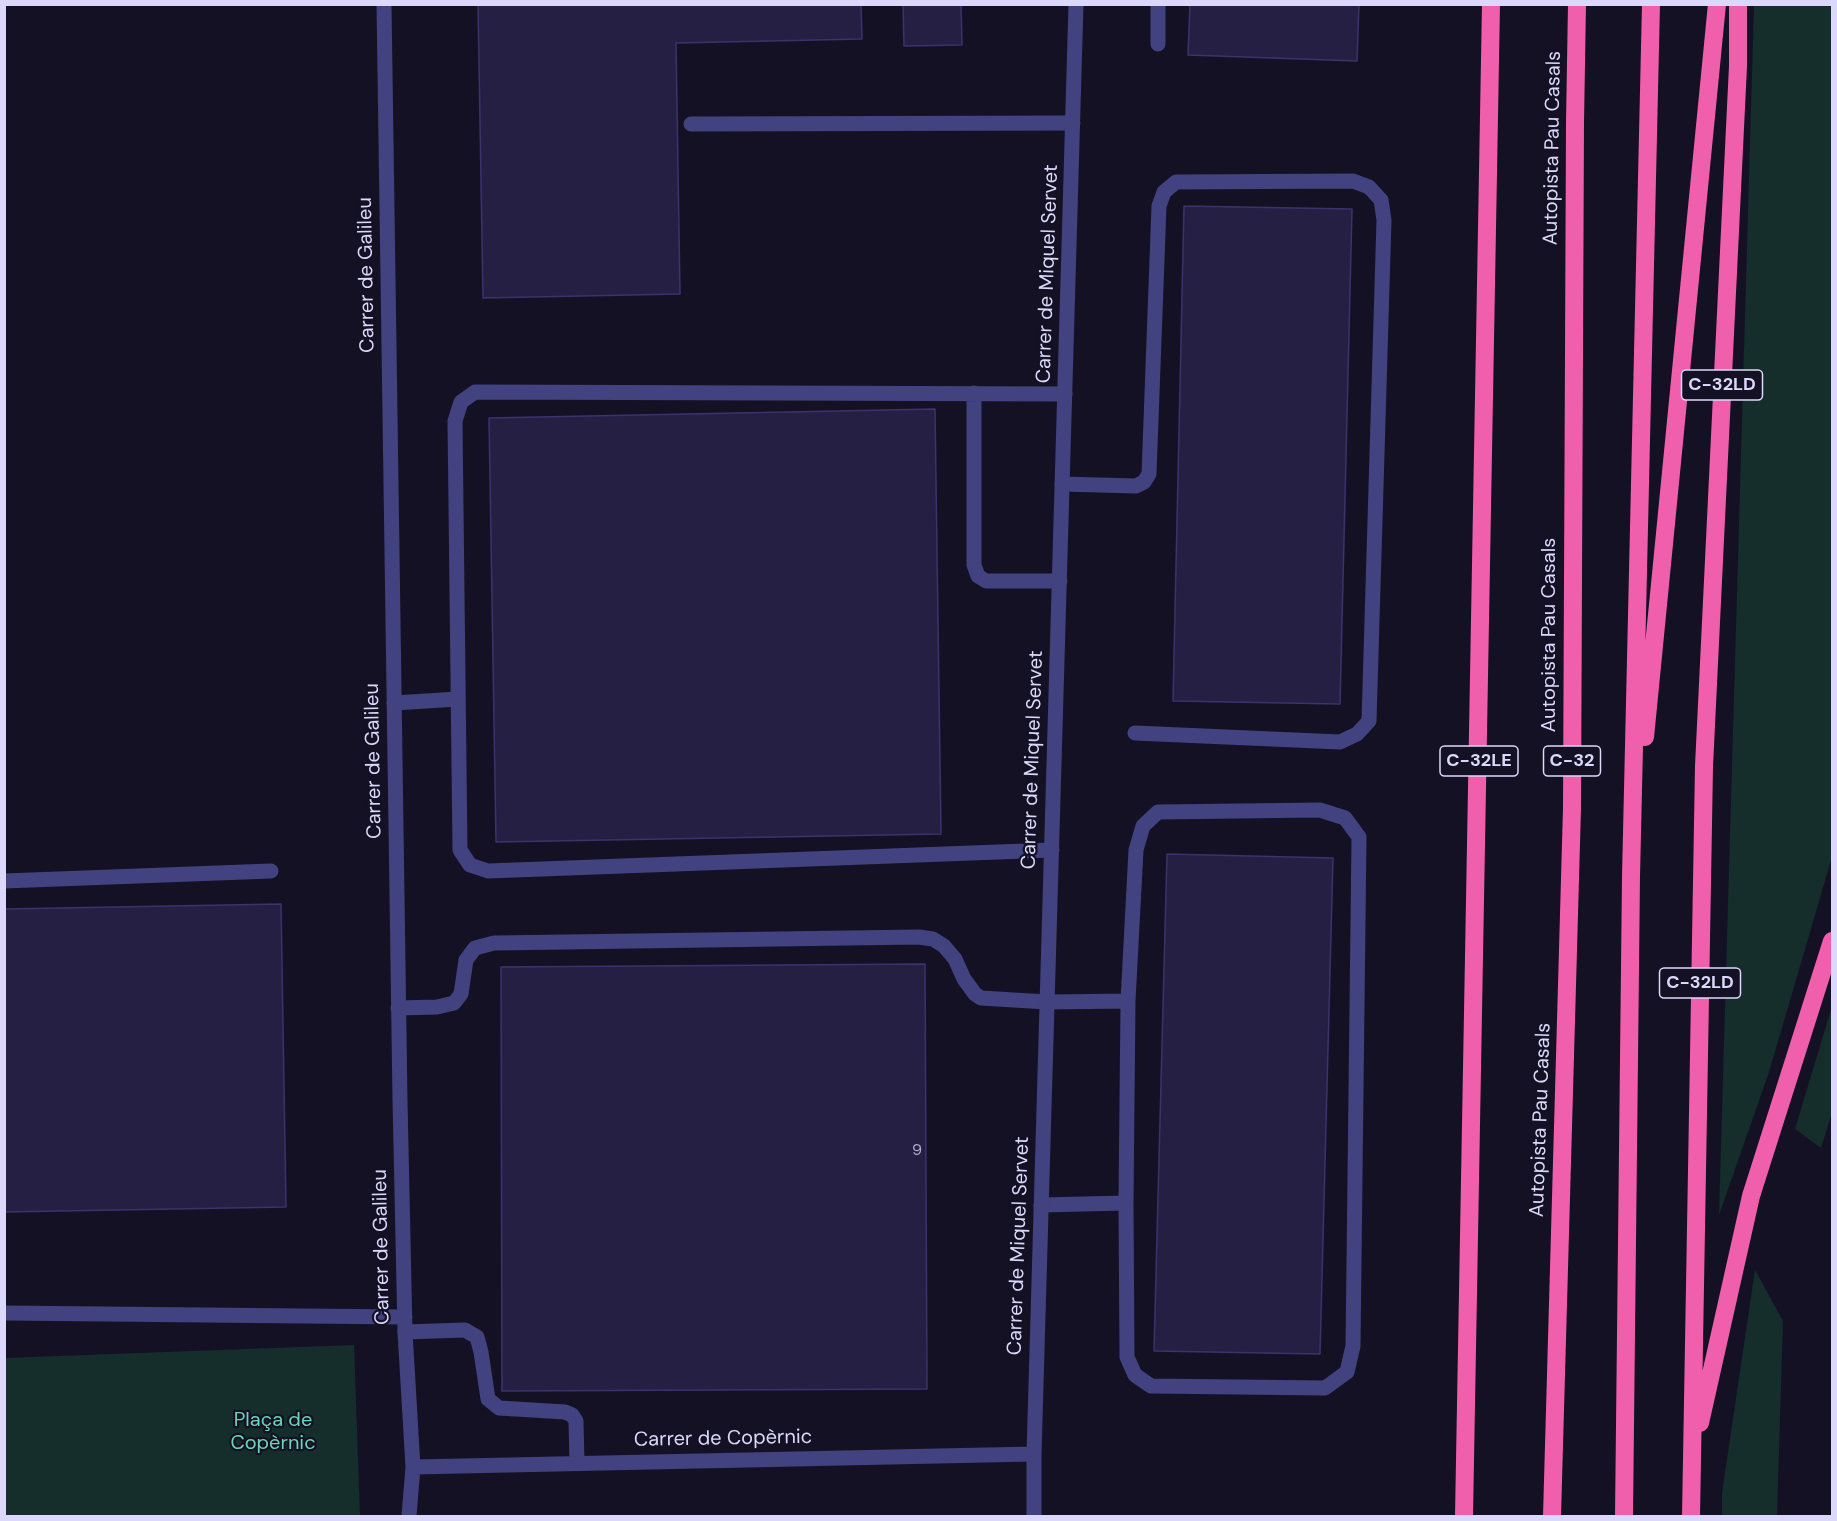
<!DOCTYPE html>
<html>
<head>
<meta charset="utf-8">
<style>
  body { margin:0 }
  #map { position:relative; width:1837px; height:1521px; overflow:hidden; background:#141124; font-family:"DM Sans",sans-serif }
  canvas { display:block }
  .frame { position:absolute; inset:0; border:6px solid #dbd8fb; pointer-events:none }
</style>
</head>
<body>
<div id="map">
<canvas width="1837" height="1521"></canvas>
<div class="frame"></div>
</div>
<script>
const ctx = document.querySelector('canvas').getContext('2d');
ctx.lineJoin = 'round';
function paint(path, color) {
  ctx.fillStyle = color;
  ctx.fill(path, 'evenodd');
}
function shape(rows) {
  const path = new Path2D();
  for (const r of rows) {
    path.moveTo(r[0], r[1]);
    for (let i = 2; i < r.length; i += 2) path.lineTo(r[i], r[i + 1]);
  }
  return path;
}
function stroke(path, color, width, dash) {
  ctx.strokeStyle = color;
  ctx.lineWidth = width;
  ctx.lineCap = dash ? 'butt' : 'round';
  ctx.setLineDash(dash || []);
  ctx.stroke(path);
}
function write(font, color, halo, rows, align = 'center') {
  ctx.font = font + ' "DM Sans",sans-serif';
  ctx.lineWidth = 4.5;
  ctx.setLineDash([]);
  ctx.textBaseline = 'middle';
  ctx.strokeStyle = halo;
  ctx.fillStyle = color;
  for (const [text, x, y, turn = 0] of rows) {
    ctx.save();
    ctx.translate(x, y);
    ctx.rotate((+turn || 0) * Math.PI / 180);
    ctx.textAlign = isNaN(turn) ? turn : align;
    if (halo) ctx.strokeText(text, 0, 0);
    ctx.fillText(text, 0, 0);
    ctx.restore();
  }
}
paint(shape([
  [1754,5,1832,5,1832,857,1769,1072,1719,1215],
  [1832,1006,1832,1113,1821,1148,1795,1129],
  [1755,1270,1783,1321,1777,1516,1722,1516,1722,1493],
  [354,1345,360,1516,5,1516,5,1358]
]), '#152e2c');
const building = shape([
  [478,4,861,4,862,39,676,43,680,294,483,298,478,4],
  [903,4,961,4,962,45,904,46,903,4],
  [1190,4,1359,4,1357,61,1188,55,1190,4],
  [1184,206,1352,209,1340,704,1173,701,1184,206],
  [935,409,941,834,496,842,489,418,935,409],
  [1167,854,1333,858,1320,1354,1154,1351,1167,854],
  [281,904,286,1207,4,1212,4,909,281,904],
  [925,964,927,1389,502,1391,501,967,925,964]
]);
paint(building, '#251f44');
stroke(building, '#3c336d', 1.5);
stroke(shape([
  [1158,44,1158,4],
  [691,124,1073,123],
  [974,393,974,565,978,576,986,581,1060,581],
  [1062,484,1136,486,1144,482,1149,474,1159,206,1164,192,1176,182,1353,181,1369,187,1381,200,1384,220,1369,721,1357,734,1340,742,1135,733],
  [394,703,458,699],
  [1320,810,1345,818,1359,837,1353,1346,1347,1372,1325,1388,1151,1386,1135,1375,1127,1357,1126,1203,1128,1001,1136,850,1143,826,1158,812,1320,810],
  [1052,850,488,871,470,865,460,850,455,421,461,402,475,392,1065,394],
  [4,881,271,871],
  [398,1008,437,1007,454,1003,461,994,466,960,475,948,494,943,919,937,933,939,944,946,955,959,964,979,975,994,981,998,1047,1002,1128,1001],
  [1041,1205,1126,1203],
  [405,1332,465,1330,477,1337,481,1352,488,1399,499,1408,565,1412,572,1415,576,1421,577,1463]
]), '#41427f', 15);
stroke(shape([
  [384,4,400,1100,405,1332,413,1467,409,1516],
  [4,1313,405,1317],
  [413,1467,1034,1454],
  [1034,1516,1034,1454,1076,4]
]), '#41427f', 15);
stroke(shape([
  [1645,737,1717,4],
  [1700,1423,1751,1196,1832,941],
  [1464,1516,1491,4],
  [1552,1516,1572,808,1575,123,1577,4],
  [1624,1516,1631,876,1651,4],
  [1691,1516,1704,766,1738,66,1738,4]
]), '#f05fac', 18);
write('16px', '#aeaacd', null, [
  ["9",917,1151]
]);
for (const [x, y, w] of [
  [1722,385,81],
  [1479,761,78],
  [1572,761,57],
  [1700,983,81]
]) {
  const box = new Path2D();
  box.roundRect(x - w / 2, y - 15, w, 30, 4.5);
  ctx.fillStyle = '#141124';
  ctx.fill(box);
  stroke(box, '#dbd8fb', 1.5);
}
write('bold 18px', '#dbd8fb', null, [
  ["C-32LD",1722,385],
  ["C-32LE",1479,761],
  ["C-32",1572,761],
  ["C-32LD",1700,983]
]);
write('20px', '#dbd8fb', '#141124', [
  ["Autopista Pau Casals",1553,148,-89],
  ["Carrer de Miquel Servet",1048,274,-88],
  ["Carrer de Galileu",367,275,-91],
  ["Autopista Pau Casals",1550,635,-90],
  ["Carrer de Miquel Servet",1033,760,-88],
  ["Carrer de Galileu",374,761,-91],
  ["Autopista Pau Casals",1541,1120,-88],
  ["Carrer de Miquel Servet",1019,1246,-88],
  ["Carrer de Galileu",382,1247,-91],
  ["Carrer de Copèrnic",723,1439,-1]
]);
write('20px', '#6bd5b5', '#141124', [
  ["Plaça de",273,1421],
  ["Copèrnic",273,1444]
]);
</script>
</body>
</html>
